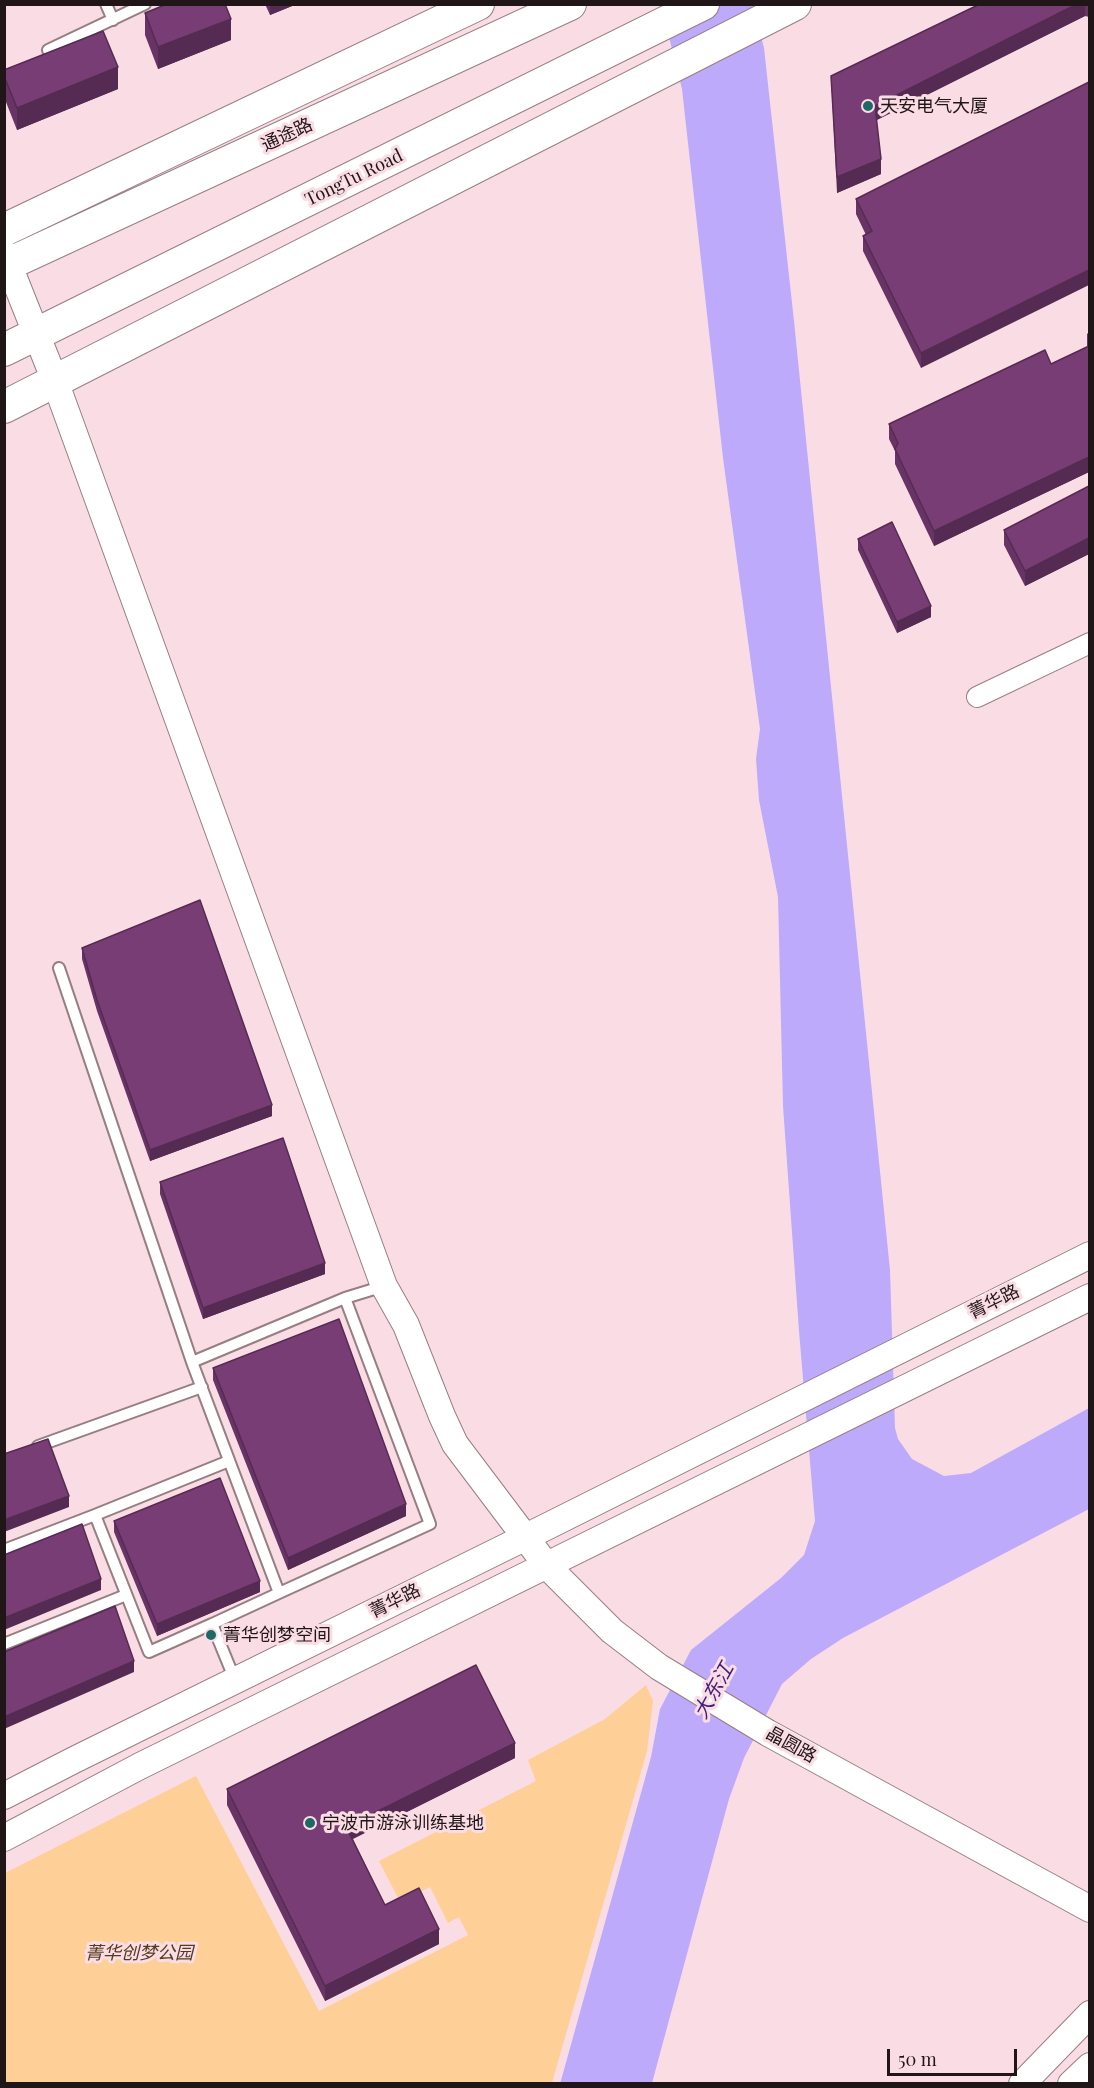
<!DOCTYPE html>
<html>
<head>
<meta charset="utf-8">
<style>
  body { margin:0 }
  #map { position:relative; width:1094px; height:2088px; overflow:hidden; background:#fadde4; font-family:"Playfair Display",serif }
  canvas { display:block }
  .frame { position:absolute; inset:0; border:6px solid #201618; pointer-events:none }
  .scale { position:absolute; left:887px; top:2049px; width:130px; height:27px; box-sizing:border-box; border:3px solid #201618; border-top:0; padding-left:8px; font-size:18px; line-height:21px; white-space:nowrap; color:#201618; -webkit-text-stroke:4px #fadde4; paint-order:stroke }
</style>
</head>
<body>
<div id="map">
<canvas width="1094" height="2088"></canvas>
<div class="frame"></div>
<div class="scale">50 m</div>
</div>
<script>
const ctx = document.querySelector('canvas').getContext('2d');
ctx.lineJoin = 'round';
function paint(path, color) {
  ctx.fillStyle = color;
  ctx.fill(path, 'evenodd');
}
function shape(rows) {
  const path = new Path2D();
  for (const r of rows) {
    path.moveTo(r[0], r[1]);
    for (let i = 2; i < r.length; i += 2) path.lineTo(r[i], r[i + 1]);
  }
  return path;
}
function stroke(path, color, width, dash) {
  ctx.strokeStyle = color;
  ctx.lineWidth = width;
  ctx.lineCap = dash ? 'butt' : 'round';
  ctx.setLineDash(dash || []);
  ctx.stroke(path);
}
function write(font, color, halo, rows, align = 'center') {
  ctx.font = font + ' "Playfair Display","Noto Sans SC",serif';
  ctx.lineWidth = 6;
  ctx.setLineDash([]);
  ctx.textBaseline = 'middle';
  ctx.strokeStyle = halo;
  ctx.fillStyle = color;
  for (const [text, x, y, turn = 0] of rows) {
    ctx.save();
    ctx.translate(x, y);
    ctx.rotate((+turn || 0) * Math.PI / 180);
    ctx.textAlign = isNaN(turn) ? turn : align;
    if (halo) ctx.strokeText(text, 0, 0);
    ctx.fillText(text, 0, 0);
    ctx.restore();
  }
}
paint(shape([
  [646,1685,653,1701,647,1751,552,2083,5,2084,5,1873,196,1776,319,2011,468,1935,459,1917,448,1923,430,1887,400,1902,379,1861,536,1781,528,1760,605,1719]
]), '#fecf96');
paint(shape([
  [661,5,753,5,764,48,794,321,890,1270,895,1428,898,1439,912,1459,944,1476,971,1473,1089,1408,1089,1509,843,1638,811,1659,782,1684,744,1758,729,1799,652,2083,560,2084,651,1757,660,1709,691,1650,781,1578,804,1555,815,1521,799,1331,783,1106,778,897,759,800,756,759,760,729,723,458,682,89]
]), '#bdaafb');
const service = shape([
  [106,4,113,20],
  [48,50,145,4],
  [59,968,192,1362,279,1593,212,1624,235,1680],
  [345,1298,384,1286],
  [192,1362,345,1298,430,1524,279,1593],
  [38,1446,202,1387],
  [4,1550,95,1515],
  [212,1624,149,1652,95,1515,229,1461],
  [4,1644,126,1595]
]);
const minor = shape([
  [977,697,1090,643]
]);
const tertiary = shape([
  [4,253,55,381,384,1286,406,1325,442,1416,455,1444,547,1566,612,1631,659,1667,768,1733,1090,1909],
  [4,1796,74,1760,526,1537,1090,1255],
  [4,1838,140,1766,1090,1297],
  [1022,2084,1090,2014],
  [1071,2084,1090,2066]
]);
const primary = shape([
  [4,230,478,4],
  [4,266,570,4],
  [4,350,703,4],
  [4,407,795,4]
]);
stroke(service, '#977e83', 14);
stroke(minor, '#977e83', 22);
stroke(tertiary, '#977e83', 28);
stroke(primary, '#977e83', 34);
stroke(service, '#fff', 10);
stroke(minor, '#fff', 20);
stroke(tertiary, '#fff', 26);
stroke(primary, '#fff', 32);
paint(shape([
  [265,4,297,4,270,15],
  [980,4,1089,4,1089,17,1085,16,876,120,881,174,837,193,831,76],
  [145,13,231,40,158,69,145,35],
  [4,70,118,89,17,130,4,97],
  [1089,82,921,368,863,251,863,236,866,235,856,214,856,199],
  [1089,332,1089,472,934,546,895,464,895,451,889,439,889,424,1051,364,1087,347,1087,334],
  [1089,486,1089,554,1025,586,1004,545,1004,530],
  [858,539,931,617,897,633,858,550],
  [82,948,272,1116,150,1161,97,1011,82,959],
  [160,1182,325,1274,203,1319,160,1194],
  [213,1368,406,1516,288,1570,213,1380],
  [114,1521,260,1592,157,1636,114,1532],
  [515,1758,353,1839,385,1905,439,1944,325,2001,227,1805,227,1789]
]), '#683465');
paint(shape([
  [270,4,297,4,270,15],
  [1077,4,1085,4,1085,16,875,121,875,106],
  [231,19,231,40,158,69,158,47],
  [118,67,118,89,17,130,17,108],
  [881,159,881,174,837,193,837,177],
  [1089,270,1089,285,921,368,921,353],
  [1089,457,1089,472,934,546,934,531],
  [1089,538,1089,554,1025,586,1025,571],
  [931,606,931,617,897,633,897,622],
  [272,1105,272,1116,150,1161,150,1150],
  [325,1263,325,1274,203,1319,203,1308],
  [69,1496,69,1507,4,1532,4,1520],
  [406,1504,406,1516,288,1570,288,1558],
  [101,1579,101,1590,4,1630,4,1618],
  [260,1581,260,1592,157,1636,157,1624],
  [134,1661,134,1672,4,1729,4,1717],
  [515,1743,515,1758,346,1842,346,1827],
  [439,1929,439,1944,325,2001,325,1986]
]), '#552b53');
const building = shape([
  [167,4,225,4,231,19,158,47,145,13,167,4],
  [980,4,1077,4,875,106,881,159,837,177,831,76,980,4],
  [103,31,118,67,17,108,4,76,4,70,103,31],
  [1089,82,1089,270,921,353,863,236,872,231,856,199,1089,82],
  [1089,346,1089,457,934,531,895,449,898,443,889,424,1045,350,1051,364,1089,346],
  [1089,486,1089,538,1025,571,1004,530,1089,486],
  [892,522,931,606,897,622,858,539,892,522],
  [200,900,272,1105,150,1150,97,1000,82,948,200,900],
  [283,1138,325,1263,203,1308,160,1182,283,1138],
  [339,1319,406,1504,288,1558,213,1368,339,1319],
  [48,1439,69,1496,4,1520,4,1454,48,1439],
  [220,1478,260,1581,157,1624,114,1521,220,1478],
  [82,1524,101,1579,4,1618,4,1555,82,1524],
  [115,1606,134,1661,4,1717,4,1652,115,1606],
  [476,1665,515,1743,346,1827,385,1905,419,1888,439,1929,325,1986,227,1789,476,1665]
]);
paint(building, '#793d76');
stroke(building, '#552b53', 1.5);
for (const [x, y, r, color] of [
  [868,106,6,"#1c6965"],
  [211,1635,6,"#1c6965"],
  [310,1823,6,"#1c6965"]
]) {
  const dot = new Path2D();
  dot.arc(x, y, r, 0, 2 * Math.PI);
  ctx.fillStyle = color;
  ctx.fill(dot);
  stroke(dot, '#fadde4', 2);
}
write('18px', '#201618', '#fadde4', [
  ["天安电气大厦",880,106],
  ["菁华创梦空间",223,1635],
  ["宁波市游泳训练基地",322,1823]
], 'left');
write('18px', '#201618', '#fadde4', [
  ["通途路",287,135,-25],
  ["TongTu Road",354,178,-26],
  ["菁华路",994,1302,-26],
  ["菁华路",395,1601,-26],
  ["晶圆路",791,1745,29]
]);
write('italic 18px', '#533b1b', '#fadde4', [
  ["菁华创梦公园",139,1953]
]);
write('italic 20px', '#3f1e79', '#fadde4', [
  ["大东江",714,1691,-61]
]);
</script>
</body>
</html>
